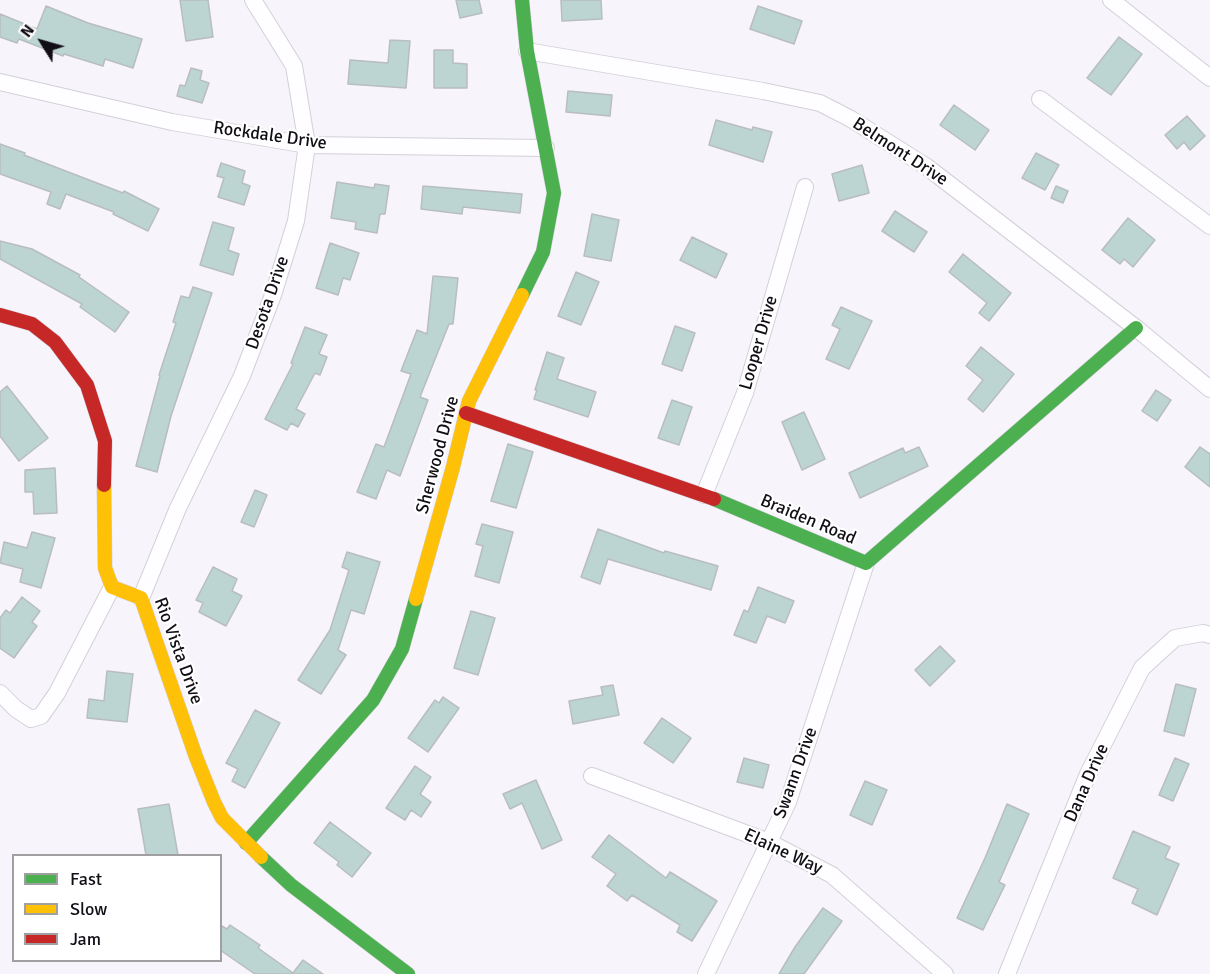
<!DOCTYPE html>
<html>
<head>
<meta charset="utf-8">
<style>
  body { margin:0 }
  #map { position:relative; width:1210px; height:974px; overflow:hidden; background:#f7f4fc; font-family:Signika,sans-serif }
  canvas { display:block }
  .legend { position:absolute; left:12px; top:854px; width:210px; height:108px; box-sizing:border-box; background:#fff; border:2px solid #a09fa2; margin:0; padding:8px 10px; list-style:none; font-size:18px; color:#120e16 }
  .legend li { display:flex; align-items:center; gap:12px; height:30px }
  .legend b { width:30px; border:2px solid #a09fa2 }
  .north { position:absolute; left:12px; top:12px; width:60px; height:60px; -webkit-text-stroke:4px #fff; paint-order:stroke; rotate:307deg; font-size:16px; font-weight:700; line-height:24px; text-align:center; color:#120e16 }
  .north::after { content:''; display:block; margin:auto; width:21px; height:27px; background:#120e16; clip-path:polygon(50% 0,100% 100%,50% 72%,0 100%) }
</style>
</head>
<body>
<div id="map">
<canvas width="1210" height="974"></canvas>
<ul class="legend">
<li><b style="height:8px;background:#4caf50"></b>Fast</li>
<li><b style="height:8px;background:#ffc107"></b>Slow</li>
<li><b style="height:8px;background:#c62828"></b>Jam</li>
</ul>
<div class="north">N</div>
</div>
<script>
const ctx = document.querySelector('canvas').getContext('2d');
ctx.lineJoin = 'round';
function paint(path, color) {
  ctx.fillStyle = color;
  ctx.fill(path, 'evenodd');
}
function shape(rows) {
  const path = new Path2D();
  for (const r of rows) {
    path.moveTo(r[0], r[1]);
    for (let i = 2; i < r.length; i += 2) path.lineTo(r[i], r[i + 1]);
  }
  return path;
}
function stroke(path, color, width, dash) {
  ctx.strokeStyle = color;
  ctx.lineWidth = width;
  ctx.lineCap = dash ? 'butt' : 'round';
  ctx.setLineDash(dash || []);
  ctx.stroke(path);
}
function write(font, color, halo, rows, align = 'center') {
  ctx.font = font + ' Signika,sans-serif';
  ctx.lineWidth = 4.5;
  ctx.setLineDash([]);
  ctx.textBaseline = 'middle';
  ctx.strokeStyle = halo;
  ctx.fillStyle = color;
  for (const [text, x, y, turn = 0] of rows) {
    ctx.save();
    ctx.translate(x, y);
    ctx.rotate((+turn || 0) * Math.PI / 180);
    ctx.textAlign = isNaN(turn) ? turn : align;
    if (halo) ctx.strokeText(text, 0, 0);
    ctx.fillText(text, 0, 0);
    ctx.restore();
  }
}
const building = shape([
  [180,0,208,0,213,37,186,41,180,0],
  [456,0,479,0,482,13,460,18,456,0],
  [561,0,601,0,602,19,562,21,561,0],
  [46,6,88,23,142,39,133,68,105,59,103,66,64,54,63,56,19,39,17,43,0,37,0,14,37,29,46,6],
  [758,6,802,21,794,44,750,29,758,6],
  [1119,37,1142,54,1111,95,1087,78,1119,37],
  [390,40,410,41,406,88,348,84,350,60,388,63,390,40],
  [434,50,453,50,453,63,467,64,467,88,434,88,434,50],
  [191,68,202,71,200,80,209,83,202,103,177,96,180,85,185,86,191,68],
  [568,91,612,95,610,116,566,112,568,91],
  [954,105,989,130,975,150,940,125,954,105],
  [1187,116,1205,136,1190,150,1184,142,1177,149,1165,135,1187,116],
  [716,120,752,130,753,127,772,132,763,162,709,145,716,120],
  [0,144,25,153,24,155,123,193,124,191,159,209,148,231,113,214,114,212,66,194,60,209,47,204,51,192,0,174,0,144],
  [1036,153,1059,165,1045,190,1022,178,1036,153],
  [221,163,245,171,242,183,250,186,244,205,218,197,224,178,217,176,221,163],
  [862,165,869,193,839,201,832,174,862,165],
  [337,182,374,188,375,184,389,186,385,214,380,214,377,233,355,229,356,222,331,218,337,182],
  [423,186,522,194,520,213,463,207,462,214,421,209,423,186],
  [1056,186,1068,191,1063,203,1051,198,1056,186],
  [895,211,927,232,914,252,882,231,895,211],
  [592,214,619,220,611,261,584,256,592,214],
  [1128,218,1155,240,1133,267,1124,259,1120,264,1102,250,1128,218],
  [213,222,234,228,228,250,239,254,233,275,200,265,213,222],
  [692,237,727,254,716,278,680,260,692,237],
  [0,241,32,249,80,275,79,277,129,312,115,332,80,307,82,304,0,259,0,241],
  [330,243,359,253,350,280,343,278,338,295,316,288,330,243],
  [963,254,1011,293,989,321,979,313,987,303,949,272,963,254],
  [576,272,599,282,581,325,558,316,576,272],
  [433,276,458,278,453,324,449,324,420,397,428,400,400,476,387,470,376,499,357,492,376,444,384,447,411,374,401,371,417,330,427,334,433,276],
  [193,287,212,293,171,416,157,472,136,466,160,376,159,375,176,323,173,322,181,296,189,298,193,287],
  [841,307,872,321,849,369,826,359,840,329,832,325,841,307],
  [675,326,695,333,682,371,662,364,675,326],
  [305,327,327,335,319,354,327,357,320,375,315,373,296,409,305,414,298,427,291,423,287,430,265,419,293,364,291,363,305,327],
  [981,347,1014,374,983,412,968,399,983,380,966,366,981,347],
  [547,352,564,358,557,379,596,392,588,417,534,399,537,390,535,390,547,352],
  [7,386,48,438,19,461,0,436,0,392,7,386],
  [1156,390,1171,400,1157,421,1142,411,1156,390],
  [672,400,692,407,679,445,658,438,672,400],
  [804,412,825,459,802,470,782,422,804,412],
  [508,444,533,452,516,508,491,501,508,444],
  [919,447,928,466,860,498,849,473,903,448,905,453,919,447],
  [1200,447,1210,454,1210,487,1185,467,1200,447],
  [55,468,57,513,34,514,33,492,25,492,25,470,55,468],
  [255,490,267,495,254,527,241,522,255,490],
  [482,524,513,532,499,583,475,576,483,546,476,544,482,524],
  [598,529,664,553,665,551,718,566,711,590,608,559,600,584,581,577,598,529],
  [32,532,55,538,41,588,20,582,23,569,0,563,4,542,27,548,32,532],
  [347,552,380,562,364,614,351,610,338,650,346,655,321,694,298,680,330,630,349,570,342,567,347,552],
  [213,567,237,579,232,591,242,596,226,626,199,612,203,603,196,600,213,567],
  [758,587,794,601,785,623,767,616,756,643,734,635,744,610,748,612,758,587],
  [22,597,40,611,32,622,37,626,14,658,0,648,0,618,6,610,10,613,22,597],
  [471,611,495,618,478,675,454,668,471,611],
  [940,646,955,661,930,686,915,670,940,646],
  [107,671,133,674,127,722,87,718,89,699,104,701,107,671],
  [1176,684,1196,689,1184,736,1164,731,1176,684],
  [613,685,619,715,573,724,569,701,603,695,601,687,613,685],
  [443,697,459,708,428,752,408,738,435,700,439,703,443,697],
  [255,710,280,723,245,788,232,781,238,769,226,763,255,710],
  [662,718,691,738,673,763,644,743,662,718],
  [744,758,769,765,763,788,737,782,744,758],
  [1175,758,1189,764,1173,801,1159,795,1175,758],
  [415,766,431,777,420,794,431,802,421,817,411,810,405,820,386,808,415,766],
  [536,780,562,840,542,849,522,803,510,809,503,794,536,780],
  [865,781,887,790,872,825,850,815,865,781],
  [169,804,178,855,146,855,138,809,169,804],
  [1007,804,1029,814,999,882,1005,885,983,930,957,918,985,858,1007,804],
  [330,822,371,853,352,877,337,865,339,862,314,843,330,822],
  [1133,831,1170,847,1165,858,1179,864,1157,915,1132,903,1138,889,1113,878,1133,831],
  [609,835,666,878,670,872,717,901,692,941,677,932,680,925,632,895,627,901,607,886,616,874,592,857,609,835],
  [823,908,842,921,804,974,779,974,795,947,823,908],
  [220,925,227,929,230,925,260,945,258,948,293,973,303,960,323,974,255,974,220,950,220,925]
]);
paint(building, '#bcd5d3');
stroke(building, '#b8bdbe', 1.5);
const street = shape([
  [1111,0,1210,78],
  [527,51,763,91,820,103,851,119,927,167,1136,328,1210,389],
  [0,82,172,122,307,145,546,148],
  [1040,99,1210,226],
  [704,495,745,393,805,187],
  [141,598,178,508,242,376,273,295,296,221,307,145,294,66,253,0],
  [0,693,16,709,31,719,41,716,57,693,112,587],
  [592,776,769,842,832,875,945,974],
  [706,974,788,802,866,563],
  [1007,974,1088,774,1142,668,1175,638,1203,633,1210,635]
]);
const fast = shape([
  [522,295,543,252,554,193,527,51,522,0],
  [714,499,866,563,1136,328],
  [246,843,373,700,402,649,416,599],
  [261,857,291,885,408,974]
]);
const slow = shape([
  [104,485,105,568,112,587,141,598,196,757,214,802,222,818,261,857],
  [416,599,453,467,469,401,522,295]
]);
const jam = shape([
  [0,315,32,324,55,342,87,385,105,441,104,485],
  [466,413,714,499]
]);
stroke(street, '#d3d0d8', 18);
stroke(fast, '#d3d0d8', 15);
stroke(slow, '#d3d0d8', 15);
stroke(jam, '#d3d0d8', 15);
stroke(street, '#fefdff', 16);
stroke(fast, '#4caf50', 14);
stroke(slow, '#ffc107', 14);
stroke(jam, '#c62828', 14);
write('18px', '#120e16', '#fff', [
  ["Rockdale Drive",270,136,8],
  ["Belmont Drive",900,152,33],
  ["Desota Drive",268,303,-71],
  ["Looper Drive",759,343,-74],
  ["Sherwood Drive",438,455,-75],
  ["Braiden Road",808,520,23],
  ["Rio Vista Drive",178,651,70],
  ["Swann Drive",796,773,-70],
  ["Dana Drive",1087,783,-66],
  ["Elaine Way",783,852,25]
]);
</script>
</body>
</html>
